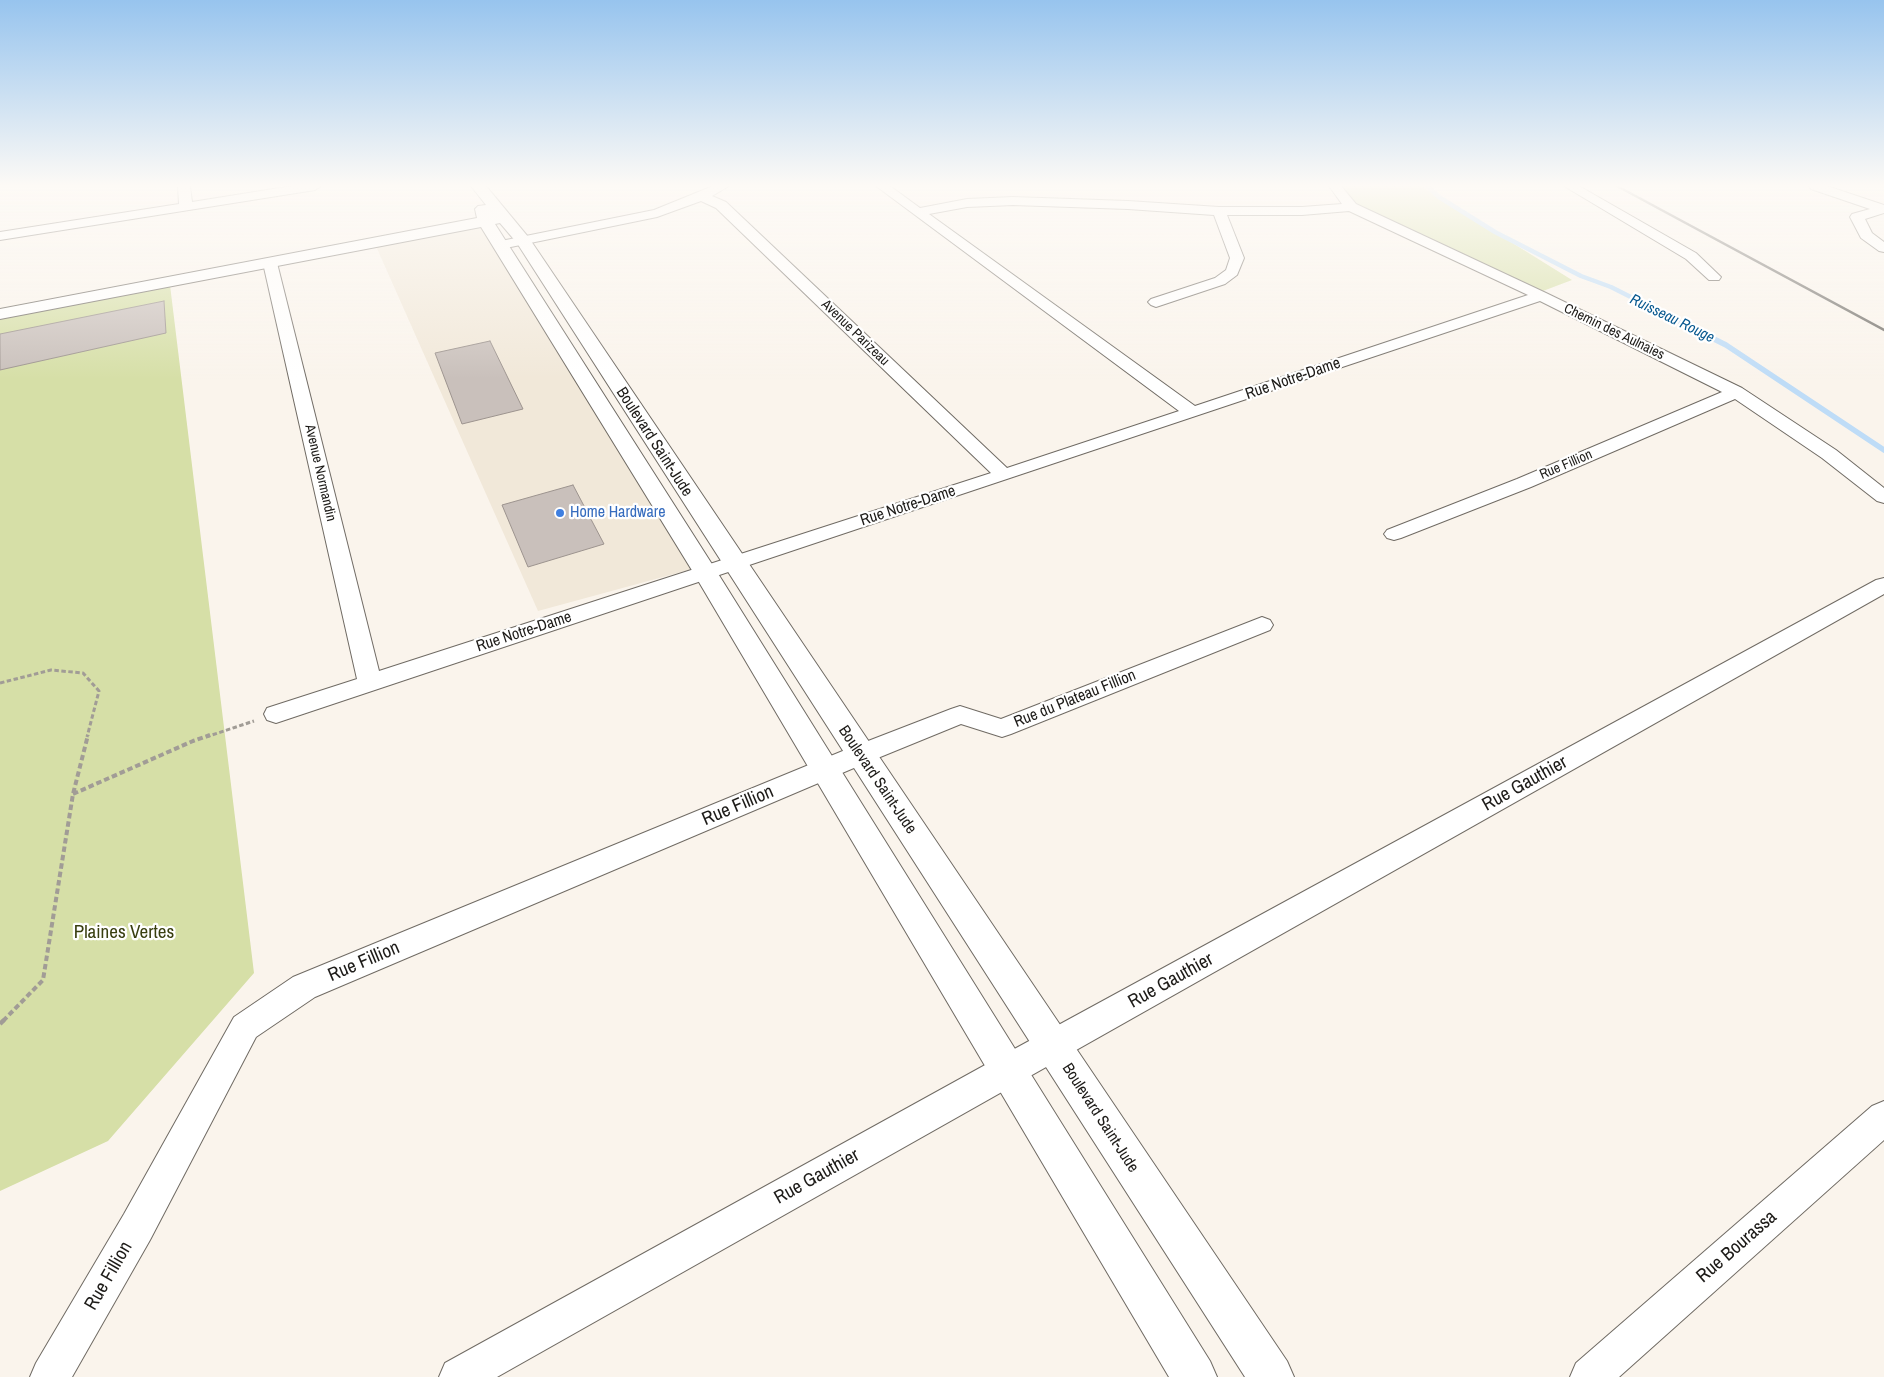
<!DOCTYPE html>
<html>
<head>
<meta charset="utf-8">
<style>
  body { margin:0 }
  canvas { display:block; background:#faf4ec }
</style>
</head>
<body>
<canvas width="1884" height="1377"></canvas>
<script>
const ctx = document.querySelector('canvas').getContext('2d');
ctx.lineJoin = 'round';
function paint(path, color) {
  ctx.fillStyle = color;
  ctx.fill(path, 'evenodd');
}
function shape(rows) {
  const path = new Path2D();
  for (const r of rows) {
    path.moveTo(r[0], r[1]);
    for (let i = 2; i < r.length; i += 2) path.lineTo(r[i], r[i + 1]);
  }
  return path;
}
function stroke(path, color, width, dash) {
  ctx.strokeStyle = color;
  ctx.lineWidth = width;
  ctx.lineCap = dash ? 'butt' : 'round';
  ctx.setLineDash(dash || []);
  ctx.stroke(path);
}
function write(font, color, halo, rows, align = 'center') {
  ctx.font = font + ' "Archivo Narrow",sans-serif';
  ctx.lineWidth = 4.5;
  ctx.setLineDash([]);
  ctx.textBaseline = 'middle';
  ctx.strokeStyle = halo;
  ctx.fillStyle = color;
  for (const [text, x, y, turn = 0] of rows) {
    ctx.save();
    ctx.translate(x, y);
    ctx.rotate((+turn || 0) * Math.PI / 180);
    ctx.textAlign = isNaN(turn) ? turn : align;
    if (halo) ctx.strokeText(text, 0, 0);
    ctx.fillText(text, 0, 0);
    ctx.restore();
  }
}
paint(shape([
  [483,224,696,568,538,611,375,244]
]), '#f1e8d9');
paint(shape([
  [1335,186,1421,186,1572,280,1543,291,1351,207],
  [170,285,254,973,108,1141,0,1191,0,317]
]), '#d6dfa7');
stroke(shape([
  [1427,186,1439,197,1495,232,1581,276,1611,287,1696,330]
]), '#bedcf7', 4.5);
stroke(shape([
  [1694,329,1726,345,1884,450]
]), '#bedcf7', 5.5);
const building = shape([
  [164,301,166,333,0,370,0,334,164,301],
  [490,341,523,409,462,424,435,353,490,341],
  [573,485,604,544,528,567,502,505,573,485]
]);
paint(building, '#c9c0bb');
stroke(building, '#9d948f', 1);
const street = shape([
  [178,186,190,186,192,202,292,186,321,186,315,190,0,240,0,232,179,204,178,186],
  [713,186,729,186,712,196,726,202,1007,468,1179,411,876,186,890,186,920,208,967,199,1013,197,1128,201,1219,207,1302,207,1342,204,1329,186,1341,186,1356,204,1546,293,1742,388,1836,450,1884,488,1884,503,1877,501,1822,458,1735,399,1531,487,1401,538,1394,540,1387,538,1384,534,1387,530,1517,479,1722,392,1540,301,285,720,276,723,267,720,264,714,267,708,357,679,263,263,265,260,270,259,275,260,277,263,379,671,991,473,716,208,701,201,657,217,501,249,494,245,501,241,654,210,713,186],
  [1013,205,1128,209,1214,215,1230,258,1226,270,1215,278,1151,299,1148,302,1151,305,1156,307,1225,284,1237,275,1244,258,1227,215,1302,215,1349,211,1528,295,1195,406,929,214,967,207,1013,205],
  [1564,186,1579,186,1696,253,1721,277,1719,280,1709,280,1686,259,1564,186],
  [1809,186,1827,186,1884,205,1884,213,1865,219,1872,233,1884,242,1884,252,1879,251,1861,238,1850,217,1852,214,1870,209,1811,189,1809,186],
  [1884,578,1884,594,497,1377,439,1377,445,1363,996,1059,1876,580,1884,578],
  [1262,617,1270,620,1273,625,1270,630,1011,734,1002,737,961,724,868,762,315,997,256,1037,150,1240,72,1377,30,1377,36,1363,124,1214,234,1017,293,977,850,748,951,709,960,706,1001,719,1262,617],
  [1884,1101,1884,1140,1619,1377,1570,1377,1576,1363,1872,1106,1884,1101]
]);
const secondary = shape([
  [471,186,486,186,529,238,1287,1361,1294,1377,1245,1377,517,243,500,223,495,224,717,572,1210,1361,1217,1377,1169,1377,693,572,481,227,0,319,0,309,477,218,475,209,478,206,486,205,471,186]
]);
stroke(street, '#706b64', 2);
stroke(secondary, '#706b64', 2);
stroke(shape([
  [0,683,51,670,83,673,99,691,87,737],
  [206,737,254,721]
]), '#a19c96', 3, [4.5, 2.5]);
stroke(shape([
  [73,794,193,741,210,735],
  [3,1021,43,980,73,794,88,735]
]), '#a19c96', 4, [5.5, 3]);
stroke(shape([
  [0,1024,4,1020]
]), '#a19c96', 4.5, [8, 4]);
paint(street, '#fff');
paint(secondary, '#fff');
stroke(shape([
  [1617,186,1884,330]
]), '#76736e', 2.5);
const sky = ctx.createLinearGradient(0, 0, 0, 379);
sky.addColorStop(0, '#97c4ee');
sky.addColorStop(0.49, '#fdfaf6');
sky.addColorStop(1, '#fdfaf600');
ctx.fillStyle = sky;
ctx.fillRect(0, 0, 1884, 379);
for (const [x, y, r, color] of [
  [560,513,5,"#3f7fe0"]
]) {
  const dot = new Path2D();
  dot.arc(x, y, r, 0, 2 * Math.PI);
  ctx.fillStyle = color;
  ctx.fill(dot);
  stroke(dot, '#fff', 2);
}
write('14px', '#1d1b18', '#fff', [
  ["Chemin des Aulnaies",1614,332,26],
  ["Avenue Parizeau",855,333,44],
  ["Rue Fillion",1566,465,-23],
  ["Avenue Normandin",320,473,77]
]);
write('italic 15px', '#07588f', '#fff', [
  ["Ruisseau Rouge",1672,319,26]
]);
write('16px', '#1d1b18', '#fff', [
  ["Rue Notre-Dame",1293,379,-19],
  ["Boulevard Saint-Jude",654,442,57],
  ["Rue Notre-Dame",908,506,-18],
  ["Rue Notre-Dame",524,632,-18],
  ["Rue du Plateau Fillion",1075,699,-22],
  ["Boulevard Saint-Jude",877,780,56],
  ["Boulevard Saint-Jude",1100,1118,57]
]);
write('16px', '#366cbe', '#fff', [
  ["Home Hardware",570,513]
], 'left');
write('19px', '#1d1b18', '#fff', [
  ["Rue Gauthier",1525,784,-29],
  ["Rue Fillion",738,806,-23],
  ["Rue Fillion",364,962,-23],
  ["Rue Gauthier",1171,981,-29],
  ["Rue Gauthier",817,1177,-29],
  ["Rue Bourassa",1737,1247,-41],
  ["Rue Fillion",109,1276,-60]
]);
write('19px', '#393f10', '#fff', [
  ["Plaines Vertes",124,933]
]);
</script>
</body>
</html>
